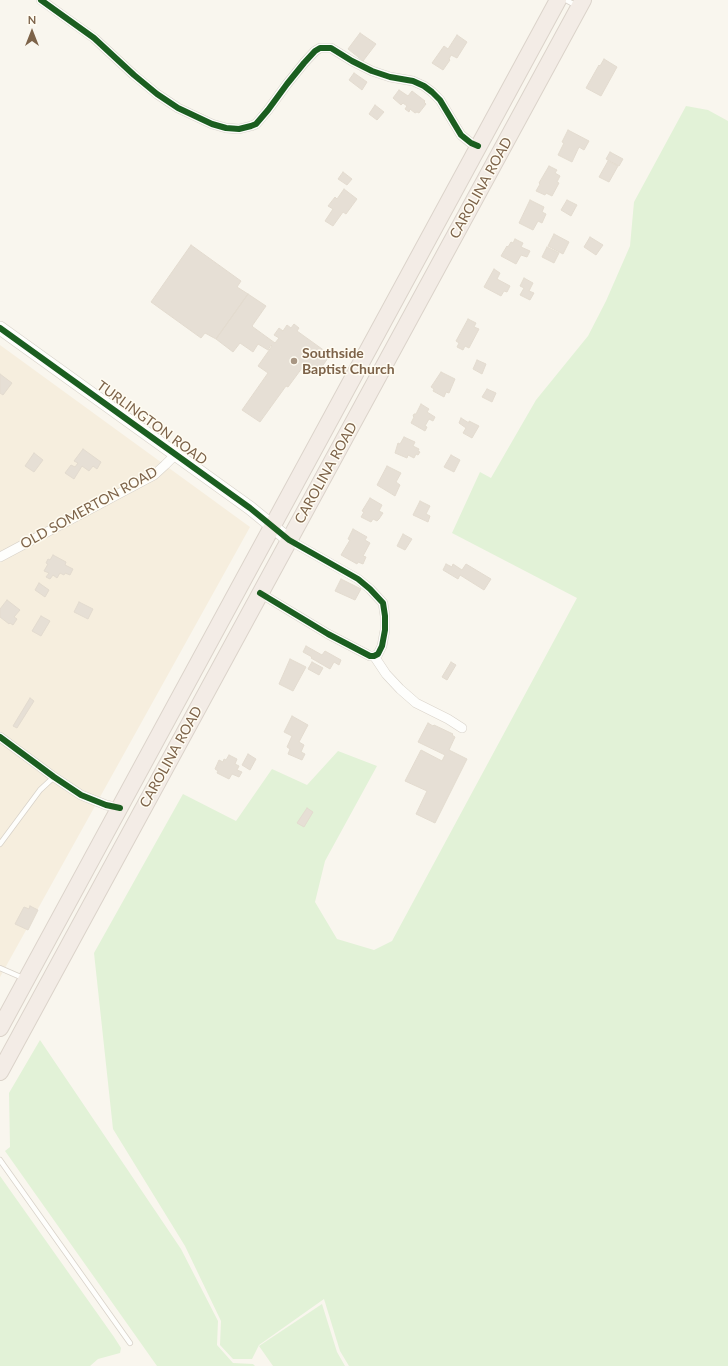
<!DOCTYPE html>
<html>
<head>
<meta charset="utf-8">
<style>
  body { margin:0 }
  #map { position:relative; width:728px; height:1366px; overflow:hidden; background:#f9f6ee; font-family:Lato,sans-serif }
  canvas { display:block }
  .north { position:absolute; left:12px; top:12px; width:40px; height:40px; -webkit-text-stroke:3px #fffcf2; paint-order:stroke; rotate:0deg; font-size:11px; font-weight:700; line-height:16px; text-align:center; color:#7d6349 }
  .north::after { content:''; display:block; margin:auto; width:14px; height:18px; background:#7d6349; clip-path:polygon(50% 0,100% 100%,50% 72%,0 100%) }
</style>
</head>
<body>
<div id="map">
<canvas width="728" height="1366"></canvas>
<div class="north">N</div>
</div>
<script>
const ctx = document.querySelector('canvas').getContext('2d');
ctx.lineJoin = 'round';
function paint(path, color) {
  ctx.fillStyle = color;
  ctx.fill(path, 'evenodd');
}
function shape(rows) {
  const path = new Path2D();
  for (const r of rows) {
    path.moveTo(r[0], r[1]);
    for (let i = 2; i < r.length; i += 2) path.lineTo(r[i], r[i + 1]);
  }
  return path;
}
function stroke(path, color, width, dash) {
  ctx.strokeStyle = color;
  ctx.lineWidth = width;
  ctx.lineCap = dash ? 'butt' : 'round';
  ctx.setLineDash(dash || []);
  ctx.stroke(path);
}
function write(font, color, halo, rows, align = 'center') {
  ctx.font = font + ' Lato,sans-serif';
  ctx.lineWidth = 3;
  ctx.setLineDash([]);
  ctx.textBaseline = 'middle';
  ctx.strokeStyle = halo;
  ctx.fillStyle = color;
  for (const [text, x, y, turn = 0] of rows) {
    ctx.save();
    ctx.translate(x, y);
    ctx.rotate((+turn || 0) * Math.PI / 180);
    ctx.textAlign = isNaN(turn) ? turn : align;
    if (halo) ctx.strokeText(text, 0, 0);
    ctx.fillText(text, 0, 0);
    ctx.restore();
  }
}
paint(shape([
  [0,345,250,527,0,977]
]), '#f6eede');
paint(shape([
  [686,106,708,110,728,121,728,1366,349,1366,340,1351,324,1299,259,1345,252,1359,233,1359,220,1345,221,1321,185,1246,113,1129,94,953,183,794,236,821,272,769,307,785,338,751,377,766,325,861,315,902,337,939,374,950,392,941,577,598,452,533,480,472,491,478,536,400,588,336,606,301,630,246,634,202],
  [40,1040,181,1249,218,1321,217,1345,233,1363,253,1364,255,1366,157,1366,5,1151,10,1147,9,1093],
  [0,1176,114,1337,121,1348,120,1353,98,1359,90,1366,0,1366],
  [322,1304,337,1352,345,1366,273,1366,259,1346]
]), '#e2f2d7');
const building = shape([
  [360,33,376,44,363,61,348,49,360,33],
  [457,35,467,42,457,58,451,55,449,59,450,60,443,70,432,63,444,46,448,49,457,35],
  [604,59,617,67,601,96,586,88,599,65,600,66,604,59],
  [354,73,367,82,362,90,349,80,354,73],
  [399,90,408,96,412,91,425,101,424,102,426,104,419,113,417,112,415,113,410,109,409,112,405,109,407,106,403,103,401,105,393,98,399,90],
  [375,105,384,112,377,120,369,114,375,105],
  [568,130,589,141,584,150,579,147,572,162,558,155,564,143,562,142,568,130],
  [610,152,623,159,619,166,606,159,610,152],
  [608,161,618,166,609,182,599,177,608,161],
  [549,166,557,170,555,173,560,176,557,182,559,183,552,196,546,193,545,195,536,191,540,184,539,183,549,166],
  [343,172,352,179,347,185,338,179,343,172],
  [344,189,357,199,346,214,343,212,333,226,325,221,333,209,328,206,335,197,337,199,344,189],
  [530,200,544,207,542,212,546,214,542,223,538,221,533,230,519,223,530,200],
  [567,200,577,205,571,216,561,210,567,200],
  [554,234,569,242,563,254,548,246,554,234],
  [590,237,603,245,596,255,584,247,590,237],
  [515,239,523,243,521,247,530,251,527,257,521,255,516,264,501,256,507,246,508,247,511,242,513,243,515,239],
  [191,245,241,281,237,287,248,294,216,339,205,333,201,338,151,302,191,245],
  [547,247,559,253,554,263,542,257,547,247],
  [494,269,500,273,497,279,510,286,507,292,504,291,501,296,484,287,494,269],
  [524,278,533,283,529,291,534,293,530,300,520,295,524,288,520,286,524,278],
  [248,294,266,306,252,326,253,327,275,343,279,338,274,335,279,328,283,331,287,325,291,328,294,324,299,328,297,331,329,354,327,357,328,358,319,371,317,371,316,372,305,364,288,387,286,386,260,422,242,410,268,373,258,366,272,346,271,345,268,350,258,344,253,352,240,343,233,352,216,339,248,294],
  [468,319,476,323,474,327,479,329,469,348,465,346,463,350,457,347,459,343,456,341,468,319],
  [477,360,486,364,482,374,473,369,477,360],
  [441,372,455,379,449,393,446,392,444,397,433,391,434,389,431,387,441,372],
  [0,374,12,383,3,395,0,393,0,374],
  [487,389,496,393,492,402,482,397,487,389],
  [421,404,429,409,427,412,435,417,433,421,429,419,425,426,427,427,425,431,411,423,414,417,413,416,414,414,416,414,421,404],
  [461,418,469,423,469,421,479,426,472,438,463,433,466,428,459,423,461,418],
  [404,437,415,442,413,446,419,449,418,451,420,452,418,455,416,454,414,458,408,455,407,458,395,453,398,443,400,444,404,437],
  [83,449,101,462,97,469,93,466,89,471,82,466,74,479,65,473,71,465,75,467,78,463,74,461,83,449],
  [34,453,43,460,34,472,25,466,34,453],
  [451,455,460,460,454,472,444,467,451,455],
  [387,466,401,473,396,482,400,485,395,496,377,485,387,466],
  [370,498,382,505,379,511,383,513,379,519,377,521,373,519,371,522,361,517,364,512,362,511,370,498],
  [420,501,430,506,426,514,430,516,428,522,413,515,420,501],
  [353,529,367,537,365,540,370,543,363,556,366,557,363,564,358,562,357,564,341,555,350,540,348,539,353,529],
  [403,534,412,539,405,550,397,546,403,534],
  [53,555,66,562,65,565,73,569,70,575,65,573,64,575,60,573,57,578,53,575,50,579,46,577,49,573,44,571,48,564,46,563,48,559,50,560,53,555],
  [446,564,452,567,453,564,462,570,466,564,491,579,484,590,460,575,458,579,443,570,446,564],
  [341,579,361,589,355,600,335,591,341,579],
  [39,583,49,590,45,597,35,590,39,583],
  [7,600,20,610,14,617,17,619,13,625,10,623,9,624,0,617,0,609,7,600],
  [79,602,93,609,88,619,74,612,79,602],
  [41,616,50,621,41,636,32,631,41,616],
  [306,646,322,655,325,651,341,660,339,665,334,662,330,669,311,658,312,657,303,652,306,646],
  [290,659,306,667,293,691,279,684,290,659],
  [312,662,323,668,319,675,308,669,312,662],
  [451,662,456,665,447,680,442,677,451,662],
  [30,698,34,701,17,728,13,726,30,698],
  [292,716,308,725,299,742,304,745,301,752,305,754,302,760,288,754,290,749,287,747,292,736,284,732,292,716],
  [428,723,433,726,434,725,453,734,452,735,455,737,449,750,467,759,435,823,416,814,427,791,405,781,421,750,442,761,445,755,418,742,428,723],
  [248,754,256,759,250,770,242,765,248,754],
  [229,755,237,759,235,764,239,766,237,770,242,772,239,777,232,774,229,779,217,773,218,771,215,769,219,760,223,762,224,759,226,760,229,755],
  [307,808,313,812,304,827,297,823,307,808],
  [30,906,38,910,28,930,15,924,24,907,29,909,30,906]
]);
paint(building, '#e6dfd5');
stroke(building, '#e3dbcf', 1);
const lane = shape([
  [566,0,577,6],
  [0,844,40,790,54,777],
  [0,968,23,978],
  [0,1160,130,1343]
]);
const street = shape([
  [41,0,94,38,134,75,157,94,178,108,212,124,226,128,239,129,251,126,256,124,268,110,287,84,304,63,315,51,320,48,331,48,352,61,372,71,390,77,413,81,424,86,432,92,440,100,461,135,471,143,478,146],
  [0,557,154,475,165,465,175,455],
  [260,593,328,634,370,656,374,656,378,654,382,646,385,630,385,616,383,603,370,589,358,579,289,540],
  [374,656,386,674,400,689,416,703,448,719,462,728],
  [0,737,54,777,81,795,106,805,120,808]
]);
const secondary = shape([
  [0,328,250,508,289,540]
]);
const highway = shape([
  [0,1028,558,0],
  [0,1072,583,0]
]);
stroke(lane, '#d8d2c9', 6);
stroke(street, '#d8d2c9', 10);
stroke(secondary, '#d8d2c9', 14);
stroke(highway, '#dbd3ca', 18);
stroke(lane, '#fefefc', 4.5);
stroke(street, '#fefefc', 9);
stroke(secondary, '#fefefc', 13);
stroke(highway, '#f3ece6', 16);
stroke(shape([
  [41,0,94,38,134,75,157,94,178,108,212,124,226,128,239,129,251,126,256,124,268,110,287,84,304,63,315,51,320,48,331,48,352,61,372,71,390,77,413,81,424,86,432,92,440,100,461,135,471,143,478,146],
  [0,328,250,508,289,540,358,579,370,589,383,603,385,616,385,630,382,646,378,654,374,656,370,656,328,634,260,593],
  [0,737,54,777,81,795,106,805,120,808]
]), '#1b5e20', 6);
for (const [x, y, r, color] of [
  [294,361,4,"#a89683"]
]) {
  const dot = new Path2D();
  dot.arc(x, y, r, 0, 2 * Math.PI);
  ctx.fillStyle = color;
  ctx.fill(dot);
  stroke(dot, '#fffcf2', 1.5);
}
write('14px', '#7d6349', '#fffcf2', [
  ["CAROLINA ROAD",481,188,-61],
  ["TURLINGTON ROAD",152,423,36],
  ["CAROLINA ROAD",326,473,-61],
  ["OLD SOMERTON ROAD",89,508,-29],
  ["CAROLINA ROAD",171,757,-61]
]);
write('bold 14px', '#7d6349', '#fffcf2', [
  ["Southside",302,353],
  ["Baptist Church",302,369]
], 'left');
</script>
</body>
</html>
